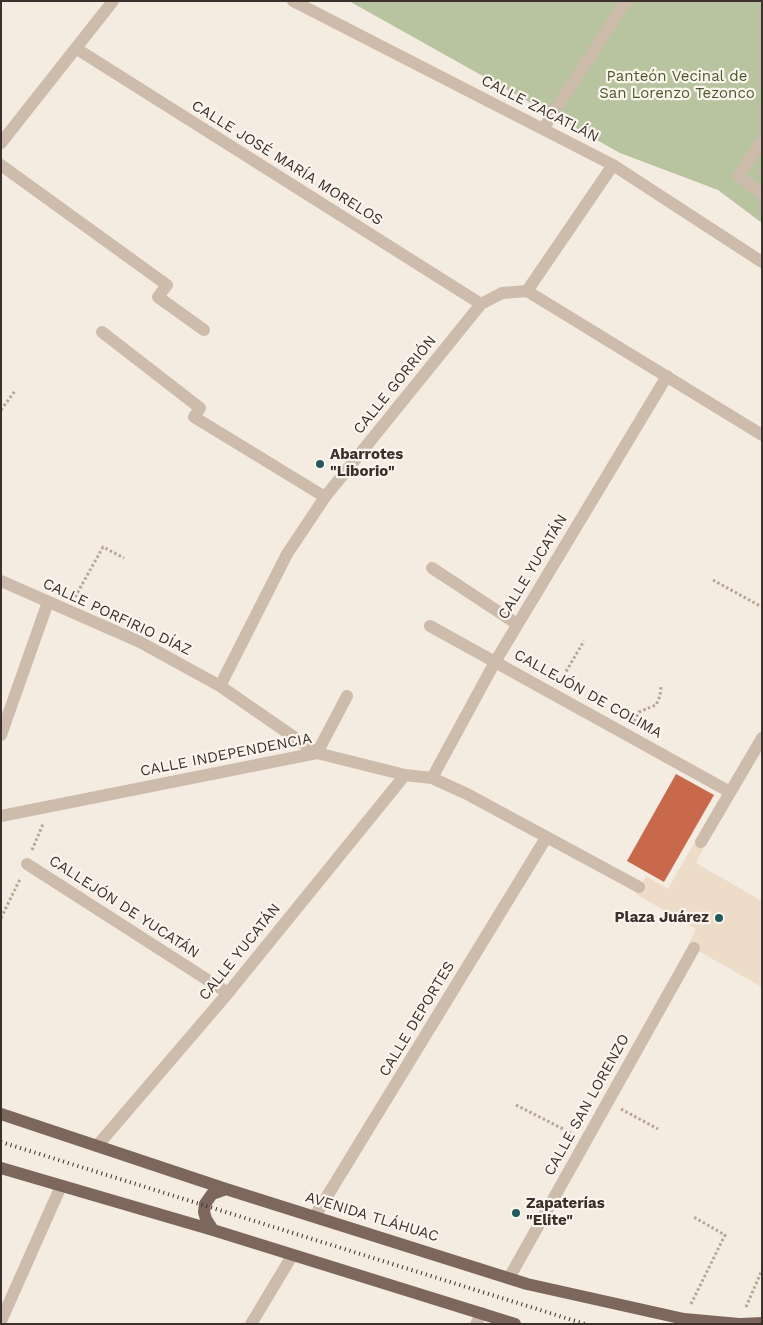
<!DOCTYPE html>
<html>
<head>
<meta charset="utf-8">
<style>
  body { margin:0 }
  #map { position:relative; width:763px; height:1325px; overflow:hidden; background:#f4ebe1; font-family:"Work Sans",sans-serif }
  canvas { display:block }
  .frame { position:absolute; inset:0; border:2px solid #3b302b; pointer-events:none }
</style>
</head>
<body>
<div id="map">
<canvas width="763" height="1325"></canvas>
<div class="frame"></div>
</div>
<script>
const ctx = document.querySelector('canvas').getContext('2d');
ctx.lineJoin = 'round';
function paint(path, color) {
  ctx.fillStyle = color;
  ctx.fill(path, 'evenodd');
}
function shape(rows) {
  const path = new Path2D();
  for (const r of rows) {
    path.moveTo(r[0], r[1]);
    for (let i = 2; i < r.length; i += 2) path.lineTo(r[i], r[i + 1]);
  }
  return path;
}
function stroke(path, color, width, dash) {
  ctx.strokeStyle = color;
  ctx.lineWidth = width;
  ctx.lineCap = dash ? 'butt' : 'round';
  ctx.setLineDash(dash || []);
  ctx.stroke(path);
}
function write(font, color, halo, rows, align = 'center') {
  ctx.font = font + ' "Work Sans",sans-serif';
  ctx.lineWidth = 4.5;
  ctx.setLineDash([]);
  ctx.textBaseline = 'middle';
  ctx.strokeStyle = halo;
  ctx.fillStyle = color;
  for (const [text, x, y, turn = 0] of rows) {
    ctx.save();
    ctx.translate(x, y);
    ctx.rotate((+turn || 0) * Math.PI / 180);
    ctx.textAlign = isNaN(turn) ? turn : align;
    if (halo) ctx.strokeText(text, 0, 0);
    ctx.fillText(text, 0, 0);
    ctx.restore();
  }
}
paint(shape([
  [349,1,762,1,762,223,718,190,620,153]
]), '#b8c4a0');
paint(shape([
  [696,840,705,845,696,863,762,901,762,987,688,945,696,929,636,894,646,876,668,889]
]), '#ecdcc8');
paint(shape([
  [676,774,714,795,664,882,627,861]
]), '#c8694b');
stroke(shape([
  [1,410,15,391],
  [713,580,762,607],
  [75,597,103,547,124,558],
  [561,680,584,641],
  [634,721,639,712,656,705,660,696,661,687],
  [32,850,43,824],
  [1,918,20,879],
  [516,1105,571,1133],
  [621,1109,658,1129],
  [691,1304,725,1235,692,1216],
  [746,1307,762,1270]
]), '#b9a596', 3, [2.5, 2.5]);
stroke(shape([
  [293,1,613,165,762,262],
  [77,49,481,304],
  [543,129,626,1],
  [762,141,738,176,762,194],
  [1,143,113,1],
  [1,165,167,285,158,297,204,330],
  [527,291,762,435],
  [102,332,200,408,194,417,325,497],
  [432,568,517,624],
  [1,581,140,642,220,686,317,753,347,696],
  [430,626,730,792],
  [220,686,287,554,325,497,481,304,502,293,527,291,613,165],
  [1,735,48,602],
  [432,778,495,662,667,376],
  [1,816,317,753,405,775,432,778,467,794,639,887],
  [701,842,762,738],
  [27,864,228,993],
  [97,1146,228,993,405,775],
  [315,1216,546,838],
  [509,1278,694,948],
  [1,1321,61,1186],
  [251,1324,292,1256],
  [476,1324,482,1313]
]), '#cdbbac', 12);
stroke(shape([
  [1,1114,226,1189,527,1284,684,1319,739,1324],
  [1,1168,213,1230,515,1324],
  [213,1230,206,1219,204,1212,205,1204,212,1194,226,1189],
  [741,1324,762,1323]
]), '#7d675c', 12);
stroke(shape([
  [1,1142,585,1324]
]), '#3b302b', 4, [1, 4]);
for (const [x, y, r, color] of [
  [320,464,5,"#1f5a5e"],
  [719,918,5,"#1f5a5e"],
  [516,1213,5,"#1f5a5e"]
]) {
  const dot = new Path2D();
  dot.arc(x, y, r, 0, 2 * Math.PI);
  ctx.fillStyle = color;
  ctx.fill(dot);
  stroke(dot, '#fbf5ee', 2);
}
write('15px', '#4a5a2e', '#fbf5ee', [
  ["Panteón Vecinal de",677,77],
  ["San Lorenzo Tezonco",677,94]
]);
write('15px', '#3b302b', '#fbf5ee', [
  ["CALLE ZACATLÁN",540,109,27],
  ["CALLE JOSÉ MARÍA MORELOS",287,163,32],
  ["CALLE GORRIÓN",395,385,-51],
  ["CALLE YUCATÁN",533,567,-59],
  ["CALLE PORFIRIO DÍAZ",117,617,25],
  ["CALLEJÓN DE COLIMA",588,694,29],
  ["CALLE INDEPENDENCIA",226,755,-11],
  ["CALLEJÓN DE YUCATÁN",124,907,33],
  ["CALLE YUCATÁN",240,952,-51],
  ["CALLE DEPORTES",417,1019,-59],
  ["CALLE SAN LORENZO",587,1105,-61],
  ["AVENIDA TLÁHUAC",372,1217,17]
]);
write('bold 15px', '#3b302b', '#fbf5ee', [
  ["Abarrotes",330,455],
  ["\"Liborio\"",330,472],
  ["Plaza Juárez",709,918,"right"],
  ["Zapaterías",526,1204],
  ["\"Elite\"",526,1221]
], 'left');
</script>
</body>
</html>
